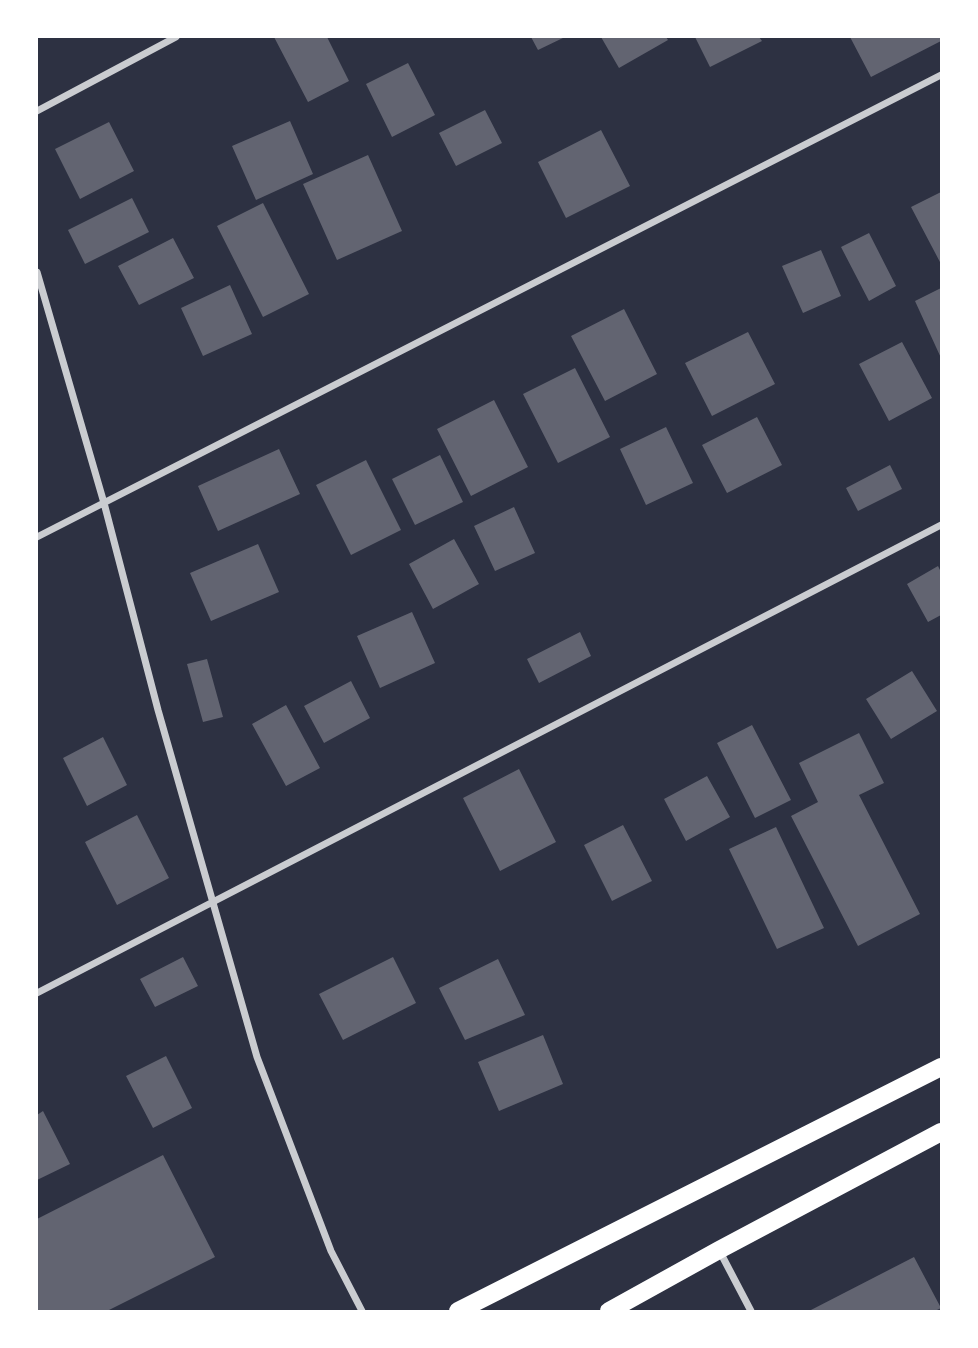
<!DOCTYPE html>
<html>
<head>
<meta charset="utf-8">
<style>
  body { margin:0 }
  #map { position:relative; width:978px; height:1348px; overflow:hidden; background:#2d3142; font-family:"Fira Sans",sans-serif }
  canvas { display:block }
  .frame { position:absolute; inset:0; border:38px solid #fff; pointer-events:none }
</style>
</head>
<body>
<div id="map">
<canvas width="978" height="1348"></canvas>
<div class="frame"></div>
</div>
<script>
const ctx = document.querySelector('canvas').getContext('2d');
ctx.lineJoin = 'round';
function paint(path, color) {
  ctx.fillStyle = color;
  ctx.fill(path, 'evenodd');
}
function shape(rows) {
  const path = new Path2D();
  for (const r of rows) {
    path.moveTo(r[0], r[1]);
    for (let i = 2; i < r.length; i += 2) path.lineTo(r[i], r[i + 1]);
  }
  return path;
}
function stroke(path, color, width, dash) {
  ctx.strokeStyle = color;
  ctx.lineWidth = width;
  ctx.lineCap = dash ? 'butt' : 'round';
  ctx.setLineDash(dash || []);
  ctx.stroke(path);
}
paint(shape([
  [274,37,327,37,349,81,308,102],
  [531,37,565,37,538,50],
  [601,37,666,37,668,40,619,68],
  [695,37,759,37,762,41,710,67],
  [850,37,941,37,941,41,871,77],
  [408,63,435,115,392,137,366,84],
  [485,110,502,143,456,166,439,133],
  [290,121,313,174,256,200,232,146],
  [109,122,134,171,80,199,55,149],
  [601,130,630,186,566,218,538,162],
  [368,155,402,231,337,260,303,184],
  [941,192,941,264,911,207],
  [132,198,149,232,85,264,68,230],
  [263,203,309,294,263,317,217,226],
  [869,233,896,286,869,301,841,247],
  [173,238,194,278,139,305,118,266],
  [821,250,841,296,803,313,782,266],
  [230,285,252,334,203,356,181,308],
  [941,288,941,358,915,301],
  [624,309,657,374,605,401,571,336],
  [748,332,775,384,712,416,685,363],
  [902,342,932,398,889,421,859,364],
  [575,368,610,437,558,463,523,394],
  [494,400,528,467,471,496,437,429],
  [757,417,782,465,727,493,702,445],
  [666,427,693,483,646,505,620,449],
  [279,449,300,494,218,531,198,486],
  [440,455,463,502,415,525,392,479],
  [366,460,401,530,351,555,316,485],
  [890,465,902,489,858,511,846,488],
  [514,507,535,553,495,571,474,526],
  [454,539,479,584,433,609,409,564],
  [258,544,279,592,211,621,190,573],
  [938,566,941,572,941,615,928,622,907,584],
  [412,612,435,663,380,688,357,636],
  [580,632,591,656,539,683,527,659],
  [207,659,223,717,203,722,187,664],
  [912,671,937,711,891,739,866,699],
  [351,681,370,718,324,743,304,706],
  [286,705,320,768,286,786,252,724],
  [752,725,791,800,755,818,717,743],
  [859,733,884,783,859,795,920,914,858,946,791,816,818,802,799,763],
  [103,737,127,785,87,806,63,758],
  [519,769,556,842,500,871,463,798],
  [707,776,730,817,686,841,664,799],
  [137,815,169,878,117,905,85,842],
  [623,825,652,881,612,901,584,845],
  [776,827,824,928,777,949,729,849],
  [183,957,198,986,155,1007,140,979],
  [393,957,416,1003,343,1040,319,994],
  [498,959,525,1015,465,1040,439,988],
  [543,1035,563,1084,499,1111,478,1062],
  [166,1056,192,1108,153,1128,126,1076],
  [43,1111,70,1164,37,1180,37,1115],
  [163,1155,215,1257,107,1311,37,1311,37,1219],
  [914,1257,941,1308,935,1311,809,1311]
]), '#626471');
stroke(shape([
  [37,111,176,37],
  [37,272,104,503,158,710,257,1057,331,1251,362,1311],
  [37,537,941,75],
  [37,993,941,525],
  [719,1250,751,1311]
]), '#caccd0', 7);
stroke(shape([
  [458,1311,941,1067],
  [609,1311,719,1250,941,1132]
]), '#fff', 18);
</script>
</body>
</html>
